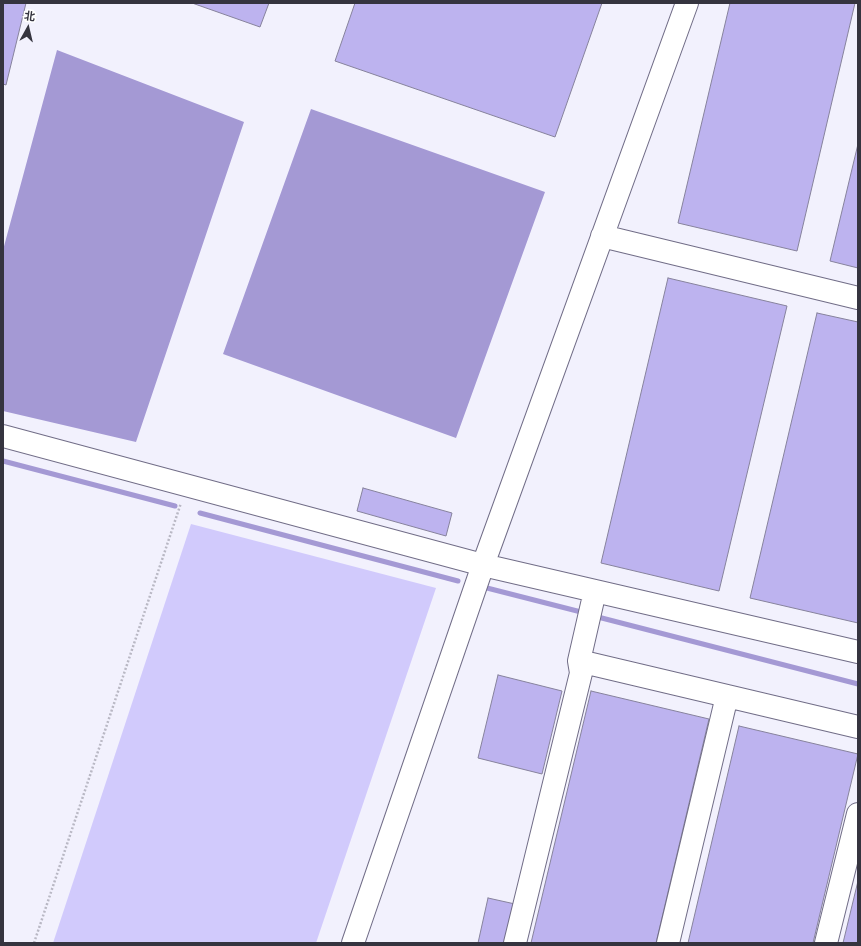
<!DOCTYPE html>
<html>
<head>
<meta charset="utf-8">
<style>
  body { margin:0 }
  #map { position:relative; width:861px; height:946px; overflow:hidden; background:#f2f1fd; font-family:Arial,"Noto Sans SC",sans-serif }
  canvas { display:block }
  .frame { position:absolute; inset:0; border:4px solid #35343f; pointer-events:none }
  .north { position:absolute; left:8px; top:8px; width:40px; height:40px; -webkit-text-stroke:3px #fff; paint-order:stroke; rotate:8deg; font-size:11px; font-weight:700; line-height:16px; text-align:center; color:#35343f }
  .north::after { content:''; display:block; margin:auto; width:14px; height:18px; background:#35343f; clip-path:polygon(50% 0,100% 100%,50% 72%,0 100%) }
</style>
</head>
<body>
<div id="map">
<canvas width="861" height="946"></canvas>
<div class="frame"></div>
<div class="north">北</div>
</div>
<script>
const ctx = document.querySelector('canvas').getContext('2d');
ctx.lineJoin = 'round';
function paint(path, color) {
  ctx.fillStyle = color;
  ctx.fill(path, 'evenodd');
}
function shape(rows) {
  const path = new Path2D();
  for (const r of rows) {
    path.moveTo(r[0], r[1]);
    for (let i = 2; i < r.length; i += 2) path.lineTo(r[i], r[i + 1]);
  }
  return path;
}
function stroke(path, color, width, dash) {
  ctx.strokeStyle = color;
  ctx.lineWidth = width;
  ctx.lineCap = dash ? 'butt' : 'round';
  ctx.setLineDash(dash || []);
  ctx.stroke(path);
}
paint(shape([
  [191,524,436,588,316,943,53,943]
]), '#d1cafc');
paint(shape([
  [57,50,244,122,136,442,3,411,3,250],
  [311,109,545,192,456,438,223,354]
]), '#a499d4');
stroke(shape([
  [3,461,175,506],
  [200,513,458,581],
  [487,588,585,613],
  [594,616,858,684]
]), '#a499d4', 5);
const building = shape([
  [3,3,26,3,6,85,3,84,3,3],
  [192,3,269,3,260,27,192,3],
  [355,3,602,3,555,137,335,61,355,3],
  [730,3,855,3,797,251,678,223,730,3],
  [858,144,858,268,830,261,858,144],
  [668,278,787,306,719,591,601,563,668,278],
  [817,313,858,322,858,623,750,598,817,313],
  [363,488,452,513,446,536,357,511,363,488],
  [498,675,562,691,542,774,478,758,498,675],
  [591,691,709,719,656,943,531,943,591,691],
  [739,726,858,754,813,943,688,943,739,726],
  [858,881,858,943,843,943,858,881],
  [488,898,515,904,506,943,478,943,488,898]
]);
paint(building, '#bdb3ef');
stroke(building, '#86829c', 1);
const minor = shape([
  [602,236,858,298],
  [3,436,483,565,858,652],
  [579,661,858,727],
  [353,943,483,565,687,3],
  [515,943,581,673,579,661,595,591],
  [668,943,727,696],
  [826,943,858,814]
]);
stroke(minor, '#716d87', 24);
stroke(shape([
  [34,943,181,503]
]), '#b9b8c4', 2.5, [2, 2]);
stroke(minor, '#fff', 22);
</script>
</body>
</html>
